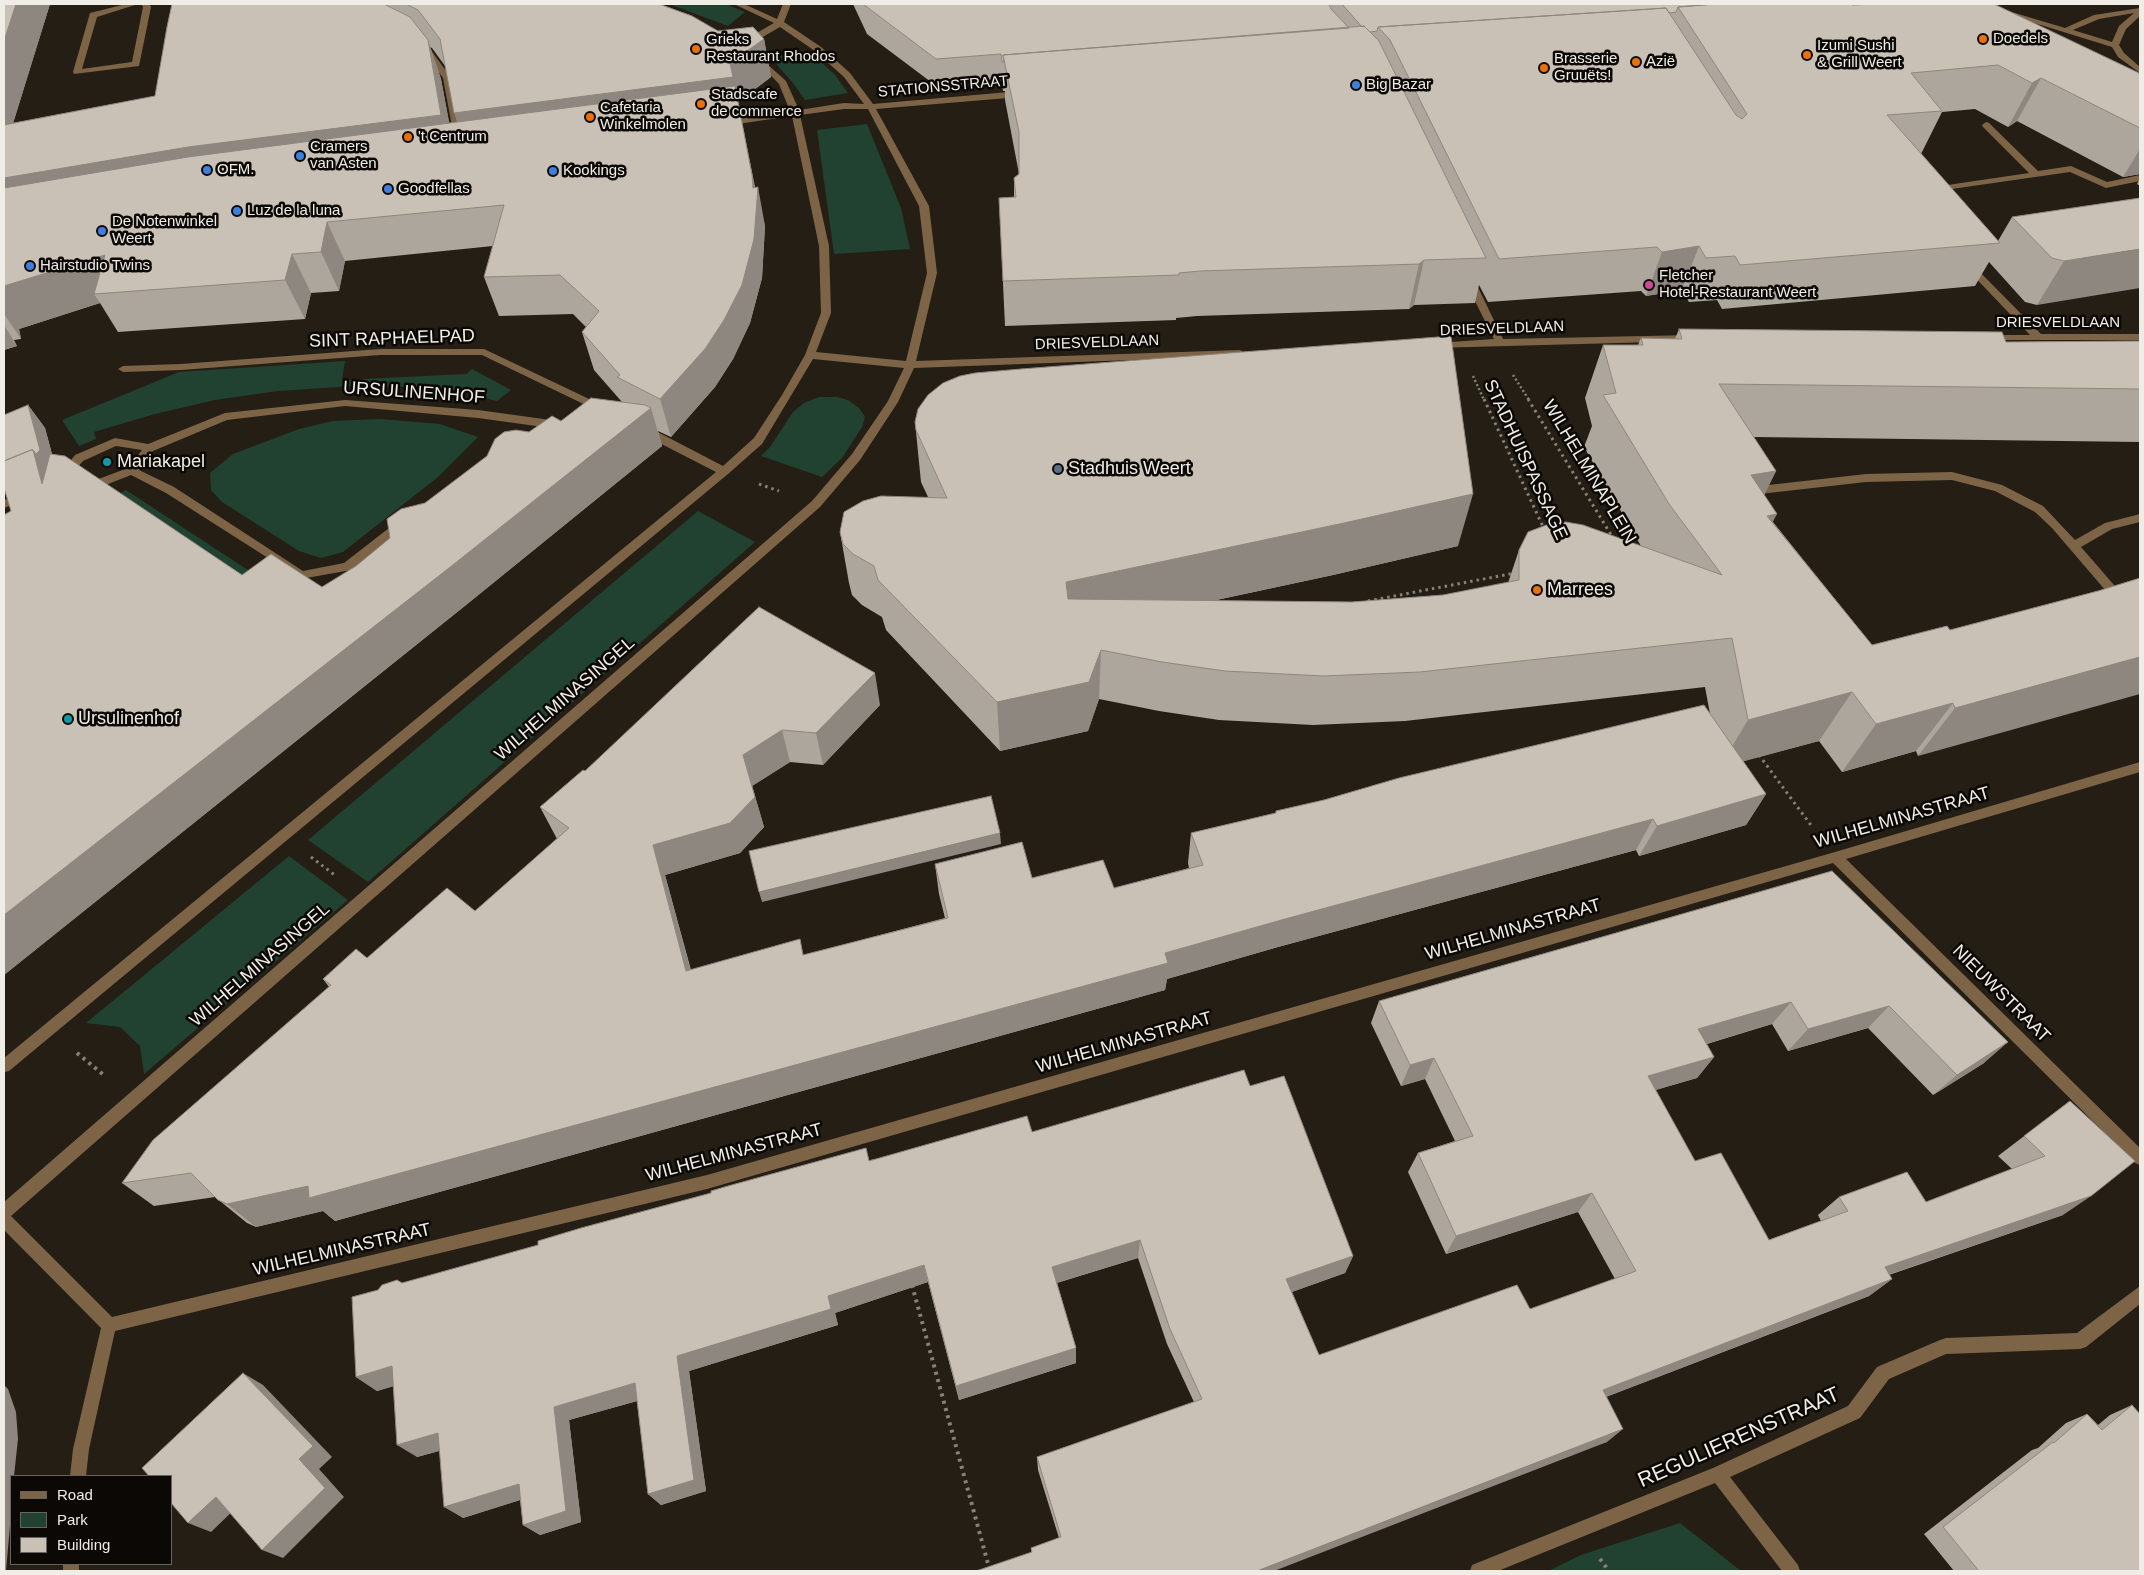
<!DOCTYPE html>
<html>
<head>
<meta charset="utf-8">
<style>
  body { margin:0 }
  #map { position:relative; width:2144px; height:1575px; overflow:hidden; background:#241e15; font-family:Helvetica,sans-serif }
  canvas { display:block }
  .frame { position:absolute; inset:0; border:5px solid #f0ece6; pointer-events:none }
  .legend { position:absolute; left:10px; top:1475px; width:162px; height:90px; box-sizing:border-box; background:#0b0805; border:1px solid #67635f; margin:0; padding:6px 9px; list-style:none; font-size:15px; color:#f0ece6 }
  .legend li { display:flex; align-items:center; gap:10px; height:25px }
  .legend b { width:25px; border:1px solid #67635f }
</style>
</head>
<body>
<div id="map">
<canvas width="2144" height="1575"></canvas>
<div class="frame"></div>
<ul class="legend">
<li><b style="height:6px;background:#7d6447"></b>Road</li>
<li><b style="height:14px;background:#214231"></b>Park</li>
<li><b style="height:14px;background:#c9c1b5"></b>Building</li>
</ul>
</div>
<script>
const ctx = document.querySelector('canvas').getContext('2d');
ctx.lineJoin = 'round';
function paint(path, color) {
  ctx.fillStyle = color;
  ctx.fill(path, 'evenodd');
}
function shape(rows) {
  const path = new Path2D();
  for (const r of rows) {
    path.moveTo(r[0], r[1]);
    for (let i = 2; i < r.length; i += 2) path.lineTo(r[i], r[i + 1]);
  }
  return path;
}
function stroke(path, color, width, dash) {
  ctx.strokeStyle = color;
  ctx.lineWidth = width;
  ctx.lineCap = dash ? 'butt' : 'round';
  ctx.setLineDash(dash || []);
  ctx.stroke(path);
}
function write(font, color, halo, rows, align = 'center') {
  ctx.font = font + ' Helvetica,sans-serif';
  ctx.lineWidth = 5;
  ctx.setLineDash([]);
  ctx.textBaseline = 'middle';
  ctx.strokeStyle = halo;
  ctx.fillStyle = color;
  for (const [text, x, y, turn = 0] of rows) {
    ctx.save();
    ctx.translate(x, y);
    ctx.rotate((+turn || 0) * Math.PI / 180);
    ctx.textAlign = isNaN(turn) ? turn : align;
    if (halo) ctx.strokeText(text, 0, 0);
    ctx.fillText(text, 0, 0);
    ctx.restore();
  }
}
paint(shape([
  [669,4,725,4,745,12,728,26],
  [799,50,810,52,818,59,835,75,848,93,805,100,793,83,777,65,776,60,781,55],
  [867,124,901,208,910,249,834,254,817,130],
  [345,361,342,380,466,374,472,369,511,390,497,401,453,390,411,387,353,386,278,391,215,400,155,414,94,432,96,439,79,446,62,420,179,372],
  [819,397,837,397,848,400,859,408,865,417,862,427,842,458,822,477,761,456,770,447,793,412,804,403],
  [380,419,440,424,478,437,438,477,343,552,321,558,299,551,222,502,211,490,210,473,233,454,299,429,333,421],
  [126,490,263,580,242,596,104,502],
  [698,511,755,542,368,882,308,840],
  [289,856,348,900,144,1074,140,1046,120,1027,86,1023],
  [1680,1523,1741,1571,1548,1571,1581,1555]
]), '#214231');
stroke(shape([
  [1513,375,1529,400],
  [1473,376,1484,400]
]), '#868179', 2.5, [2, 2.5]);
stroke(shape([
  [1484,399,1544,529],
  [1528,399,1613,538],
  [759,484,779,491],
  [1368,601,1515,573],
  [1759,755,1813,828],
  [311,857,336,876]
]), '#868179', 3, [2.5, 4]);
stroke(shape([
  [77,1053,105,1076],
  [912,1285,990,1571],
  [1600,1559,1609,1571]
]), '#868179', 4, [3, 4.5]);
paint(shape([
  [126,4,138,4,97,17,82,69,132,62,143,7,141,4,149,4,151,7,139,66,74,74,73,72,90,13,126,4],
  [734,4,744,4,777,19,783,4,791,4,784,22,821,47,850,73,873,104,1020,91,1024,94,1020,97,876,109,929,206,937,273,916,361,1240,350,1245,353,1240,356,914,368,898,402,860,460,820,507,11,1216,112,1317,707,1175,1835,852,2140,762,2140,772,1846,859,2140,1148,2140,1165,2135,1163,1833,863,707,1189,115,1331,89,1449,86,1476,70,1476,73,1449,101,1328,4,1230,4,1202,812,501,852,454,888,401,904,368,813,359,762,444,728,474,9,1071,4,1072,4,1058,716,472,642,434,641,431,642,428,650,428,723,466,754,438,782,395,805,355,821,313,819,246,792,116,724,126,720,123,724,120,790,111,779,84,753,57,757,55,786,81,799,110,844,103,864,104,844,77,815,51,780,27,749,45,743,45,743,41,774,23,734,4],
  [844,109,868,109,919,206,927,273,906,361,816,352,831,313,829,246,800,115,844,109],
  [1973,4,1985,4,2065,28,2094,15,2140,8,2140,16,2126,29,2119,45,2124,53,2140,67,2140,73,2118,57,2112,47,1973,4],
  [2134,13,2119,26,2112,42,2073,30,2099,19,2134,13],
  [421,48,431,50,451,78,462,137,461,139,454,137,443,78,425,54,421,52,421,48],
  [1986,122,1989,123,2038,171,2071,166,2107,182,2140,175,2140,181,2106,188,2070,172,1931,192,1931,188,1934,187,2029,173,1983,127,1982,125,1986,122],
  [1968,262,1971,263,2041,334,2140,334,2140,340,1985,340,1985,336,1989,335,2030,335,1965,267,1963,265,1968,262],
  [1469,276,1474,279,1503,339,1692,335,1697,338,1692,341,1433,348,1433,344,1437,343,1494,339,1464,279,1469,276],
  [380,349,484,349,606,407,607,409,606,411,598,411,482,355,380,355,181,370,123,372,118,369,123,366,181,364,380,349],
  [345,400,478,410,558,421,563,425,558,429,478,418,345,406,227,420,153,451,139,470,174,487,303,571,344,563,398,521,402,520,407,524,351,570,301,579,166,493,131,475,93,490,85,490,84,487,85,484,128,468,142,450,116,446,83,461,69,477,65,478,60,474,75,455,115,438,148,444,225,413,345,400],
  [1952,472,2002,485,2043,506,2075,540,2105,523,2140,514,2140,522,2112,529,2081,547,2140,615,2140,627,2136,626,2052,528,2035,512,1995,491,1952,480,1866,482,1751,495,1746,491,1751,487,1866,474,1952,472],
  [24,492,28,493,29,496,28,499,4,508,4,500,24,492],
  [2140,1286,2140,1304,2086,1347,2080,1349,1946,1354,1889,1379,1860,1418,1730,1477,1798,1565,1800,1571,1782,1571,1715,1483,1498,1571,1470,1571,1472,1565,1713,1468,1848,1406,1877,1367,1940,1340,1946,1338,2077,1333,2140,1286],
  [63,1564,79,1564,79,1571,63,1571,63,1564]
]), '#7d6447');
paint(shape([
  [4,4,50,4,13,123,155,96,172,4,659,4,718,31,764,39,771,77,738,102,755,187,765,226,762,278,750,323,733,359,715,387,671,437,658,431,662,446,466,605,4,975,4,515,11,511,28,405,45,428,52,454,242,575,322,587,356,566,390,538,425,503,529,432,622,402,594,370,582,332,586,327,573,314,499,316,484,277,493,246,345,261,339,291,311,293,305,319,118,332,100,303,19,329,21,339,14,340,17,346,4,350],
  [430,47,432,48,445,66,457,122,449,123,441,79],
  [853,4,1851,4,1852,5,2140,77,2140,174,2123,177,2017,121,2008,127,1975,109,1942,112,1921,154,1998,241,2012,217,2140,198,2037,305,2025,302,1989,262,1975,286,1722,309,1717,300,1689,302,1682,290,1646,296,1641,291,1488,302,1479,285,1475,303,1414,305,1409,309,1197,316,1176,318,1176,320,1005,326,999,198,1014,197,1014,178,1019,174,1005,100,1005,91,1003,91,1002,83,939,88,867,34],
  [2140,178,2140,186,2137,184],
  [1679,329,2006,342,2140,341,2140,442,1754,437,1776,471,1764,495,1773,522,1872,645,1950,630,2098,591,1918,756,1916,751,1842,772,1819,741,1743,761,1766,794,1746,825,1639,856,1636,850,1278,947,1167,979,1165,990,335,1221,323,1211,256,1227,247,1223,215,1197,154,1206,122,1183,329,987,323,979,367,958,475,911,557,839,556,837,540,807,585,771,880,705,823,765,790,762,752,786,764,827,740,853,665,875,691,970,804,955,945,918,939,894,935,864,1032,878,1114,888,1189,868,1188,863,1191,833,1275,813,1276,811,1710,714,1705,687,1405,721,1313,725,1219,720,1159,711,1099,699,1088,731,1000,751,886,630,882,617,862,605,852,595,849,583,840,532,928,497,921,482,915,422,1458,546,1333,575,1212,601,1352,602,1443,595,1508,583,1519,550,1641,546,1584,447,1592,426,1585,398,1603,345,1638,345,1641,338,1675,339],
  [1832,871,1984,1063,1933,1095,1868,1028,1788,1051,1772,1024,1707,1044,1714,1057,1697,1078,1655,1090,1695,1161,1769,1240,1821,1221,1818,1215,1839,1197,1926,1202,2012,1169,1998,1156,2070,1101,2063,1215,1889,1275,1892,1279,1869,1296,1606,1397,1607,1442,1031,1552,1031,1548,1059,1538,1038,1470,1037,1457,1194,1402,1167,1344,1138,1258,1057,1283,1076,1348,1076,1363,959,1400,928,1282,835,1313,838,1325,689,1371,706,1491,661,1505,648,1494,637,1401,569,1420,581,1522,540,1535,523,1525,520,1500,463,1518,439,1451,417,1457,393,1386,377,1391,356,1377,402,1283,870,1160,1032,1132,1250,1086,1353,1256,1345,1273,1292,1292,1319,1355,1530,1309,1615,1279,1578,1212,1446,1254,1408,1172,1418,1153,1455,1141,1425,1079,1401,1086,1371,1023,1379,1001],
  [2132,1405,2140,1571,1954,1571,1924,1534,2032,1450,2038,1448,2066,1423,2087,1414,2098,1425,2110,1415]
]), '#ada69c');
paint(shape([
  [16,4,50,4,4,153,4,41],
  [764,39,771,77,738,102,468,152,454,113,730,63],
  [428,40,441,79,455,153,4,221,4,178],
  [2041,78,2017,121,2008,127,2032,83],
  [2140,149,2140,174,2123,177],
  [752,175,757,200,758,187,765,226,762,278,750,323,733,359,715,387,671,437,660,399,753,188],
  [327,222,345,261,339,291,321,252],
  [1699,246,1682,290,1646,296,1662,252],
  [2140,249,2140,288,2037,305,2064,261],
  [292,254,311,293,305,319,285,280],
  [105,255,94,294,100,303,19,329,21,339,4,314,4,286],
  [1424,260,1414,305,1409,309,1419,264],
  [4,325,17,346,4,350],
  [28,405,45,428,57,473,42,484,34,455],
  [651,408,662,446,466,605,4,975,4,915],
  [1776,471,1750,523,1751,475],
  [1473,494,1458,546,1333,575,1066,632,1066,582],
  [1777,514,1750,565,1767,516],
  [1101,650,1099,699,1088,731,1000,751,997,702],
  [2140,657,2140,694,1918,756,1955,708],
  [875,673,880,705,823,765,816,733],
  [1852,692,1819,741,1719,768,1748,720],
  [1953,703,1916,751,1842,772,1876,724],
  [782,730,790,762,752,786,764,827,740,853,665,875,698,998,686,971,653,845,743,755],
  [1766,794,1746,825,1639,856,1657,826],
  [1653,819,1636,850,1278,947,1167,979,1165,990,335,1221,323,1211,256,1227,227,1204,1165,953,1285,919],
  [1000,833,1001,844,762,902,759,892],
  [1791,1002,1772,1024,1682,1051,1698,1029],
  [1889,1006,1868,1028,1788,1051,1808,1029],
  [2008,1042,1984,1063,1933,1095,1957,1075],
  [1714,1057,1697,1078,1632,1097,1648,1076],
  [1434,1058,1425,1079,1401,1086,1410,1065],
  [1592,1193,1578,1212,1446,1254,1456,1236],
  [2091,1196,2063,1215,1861,1284,1885,1267],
  [1140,1240,1138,1258,1052,1284,1052,1267],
  [1353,1256,1345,1273,1280,1296,1286,1279],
  [924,1265,928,1282,835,1313,838,1325,689,1371,706,1491,661,1505,648,1494,677,1356,828,1296],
  [1892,1279,1869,1296,1587,1404,1603,1390],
  [1076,1348,1076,1363,959,1400,956,1386],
  [392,1366,412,1381,377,1391,356,1377],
  [243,1373,263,1385,332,1457,319,1469,344,1497,283,1558,262,1550,299,1459],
  [635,1383,648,1398,569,1420,581,1522,540,1535,523,1525,554,1407],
  [4,1385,8,1389,16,1412,18,1439,14,1476,11,1476,11,1514,6,1571,4,1571],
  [1623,1429,1607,1442,1274,1571,1257,1571],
  [438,1433,457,1446,417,1457,397,1445],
  [519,1484,536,1495,463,1518,444,1507],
  [216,1497,238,1506,211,1532,188,1523]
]), '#8d877f');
const building = shape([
  [4,4,16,4,4,41,4,4],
  [172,4,384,4,410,17,428,40,441,115,188,147,4,178,4,125,155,96,167,27,172,4],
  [406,4,659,4,692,16,718,31,753,27,764,39,730,63,733,77,454,113,440,39,418,10,406,4],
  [863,4,1329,4,1331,9,1349,28,1003,55,1004,62,1002,62,1001,54,936,59,863,4],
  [1342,4,1715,4,1678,7,1676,12,1669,13,1666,8,1378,27,1377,31,1370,32,1364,26,1362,27,1342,4],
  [1715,4,1851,4,1852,5,1878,4,1994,4,2139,73,2140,77,2140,128,2041,78,2032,83,1998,65,1911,73,1942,111,1887,115,2000,243,1740,265,1735,256,1706,258,1699,246,1662,252,1657,247,1499,259,1390,40,1378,27,1666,8,1736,115,1742,119,1747,114,1678,7,1715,4],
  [1364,26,1379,41,1486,258,1424,260,1419,264,1200,271,1179,273,1179,275,1003,281,999,198,1016,197,1014,178,1019,174,1019,132,1003,55,1364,26],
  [735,86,752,175,753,188,758,187,754,239,742,285,724,320,705,349,660,399,617,377,620,375,582,332,599,311,560,275,484,277,504,205,327,222,321,252,292,254,285,280,94,294,105,255,4,286,4,188,188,157,735,86],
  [2140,198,2140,249,2064,261,2052,258,2012,217,2140,198],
  [1679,329,2002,332,2006,342,2140,341,2140,389,1719,384,1776,471,1751,475,1777,514,1767,516,1872,645,1947,626,1950,630,2098,591,2140,578,2140,657,1955,708,1953,703,1876,724,1852,692,1748,720,1732,638,1420,672,1323,676,1225,671,1162,662,1101,650,1089,682,997,702,878,580,874,566,853,554,843,544,840,532,844,512,863,501,881,496,947,498,916,430,915,422,918,409,928,395,943,383,960,376,975,373,1021,369,1451,336,1473,494,1344,523,1066,582,1068,599,1352,602,1443,595,1519,580,1519,550,1528,532,1549,524,1566,522,1583,525,1722,575,1669,504,1603,395,1616,393,1603,345,1643,345,1641,338,1682,339,1679,329],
  [591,398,645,405,651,408,449,568,4,915,4,515,11,511,4,488,4,461,31,450,33,450,42,484,50,454,65,456,242,575,271,554,322,587,356,566,390,538,387,519,401,509,425,503,487,456,495,439,504,432,516,430,529,432,552,416,561,421,591,398],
  [28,405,40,450,36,454,33,450,31,450,4,461,4,415,28,405],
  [759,607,875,673,816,733,782,730,743,755,755,797,730,823,653,845,686,971,800,939,803,955,948,918,935,864,1022,842,1032,878,1103,860,1114,888,1203,865,1191,833,1276,813,1276,811,1324,800,1399,778,1704,705,1766,794,1657,826,1653,819,1285,919,1165,953,1168,963,309,1198,308,1186,227,1204,218,1200,191,1173,122,1183,153,1140,331,985,323,979,356,949,367,958,447,888,475,911,569,828,540,807,583,770,585,771,759,607],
  [991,796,1000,833,759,892,749,851,991,796],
  [1832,871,2008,1042,1957,1075,1889,1006,1808,1029,1791,1002,1698,1029,1714,1057,1648,1076,1695,1161,1721,1153,1769,1240,1848,1211,1839,1197,1907,1172,1926,1202,2045,1156,2024,1136,2070,1101,2135,1161,2091,1196,1885,1267,1892,1279,1603,1390,1623,1429,1257,1571,976,1571,1032,1552,1031,1548,1061,1537,1037,1457,1202,1399,1170,1329,1140,1240,1052,1267,1076,1348,956,1386,924,1265,828,1296,831,1309,677,1356,694,1480,648,1494,635,1383,554,1407,566,1511,523,1525,519,1484,444,1507,438,1433,397,1445,392,1366,356,1377,352,1297,378,1290,382,1285,397,1280,402,1283,538,1245,538,1241,581,1228,711,1193,711,1191,728,1186,866,1148,869,1161,1027,1116,1032,1132,1244,1070,1250,1086,1284,1076,1353,1256,1286,1279,1319,1355,1517,1285,1530,1309,1636,1271,1592,1193,1456,1236,1418,1153,1473,1136,1434,1058,1410,1065,1379,1001,1832,871],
  [243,1373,313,1446,299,1459,325,1488,262,1550,216,1497,188,1523,171,1503,171,1476,149,1476,142,1468,243,1373],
  [2132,1405,2140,1414,2140,1571,1979,1571,1943,1527,2053,1442,2054,1443,2087,1414,2102,1430,2132,1405]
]);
paint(building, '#c9c1b5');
stroke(building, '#8d877f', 1);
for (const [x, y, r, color] of [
  [1983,39,5,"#e8710a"],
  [696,49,5,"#e8710a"],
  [1807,55,5,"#e8710a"],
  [1636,62,5,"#e8710a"],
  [1544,68,5,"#e8710a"],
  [1356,85,5,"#3f7fe0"],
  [701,104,5,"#e8710a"],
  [590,117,5,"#e8710a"],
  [408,137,5,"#e8710a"],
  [300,156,5,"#3f7fe0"],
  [207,170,5,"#3f7fe0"],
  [553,171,5,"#3f7fe0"],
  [388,189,5,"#3f7fe0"],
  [237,211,5,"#3f7fe0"],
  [102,231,5,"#3f7fe0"],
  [30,266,5,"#3f7fe0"],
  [1649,285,5,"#d1479c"],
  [107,462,5,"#0f9aa8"],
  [1058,469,5,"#5c6f8a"],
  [1537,590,5,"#e8710a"],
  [68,719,5,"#0f9aa8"]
]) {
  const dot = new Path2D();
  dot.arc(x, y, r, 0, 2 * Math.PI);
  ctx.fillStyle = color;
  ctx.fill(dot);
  stroke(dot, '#0b0805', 2);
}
write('15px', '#f0ece6', '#0b0805', [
  ["Doedels",1993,39],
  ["Grieks",706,40],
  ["Restaurant Rhodos",706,57],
  ["Izumi Sushi",1817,46],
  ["& Grill Weert",1817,63],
  ["Brasserie",1554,59],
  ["Gruuëts!",1554,76],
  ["Azië",1646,62],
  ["Big Bazar",1366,85],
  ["Stadscafe",711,95],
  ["de commerce",711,112],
  ["Cafetaria",600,108],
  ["Winkelmolen",600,125],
  ["'t Centrum",418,137],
  ["Cramers",310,147],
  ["van Asten",310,164],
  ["OFM.",217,170],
  ["Kookings",563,171],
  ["Goodfellas",398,189],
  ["Luz de la luna",247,211],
  ["De Notenwinkel",112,222],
  ["Weert",112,239],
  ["Hairstudio Twins",40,266],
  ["Fletcher",1659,276],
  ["Hotel-Restaurant Weert",1659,293]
], 'left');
write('15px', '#f0ece6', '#0b0805', [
  ["STATIONSSTRAAT",943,87,-5],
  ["DRIESVELDLAAN",2058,323],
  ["DRIESVELDLAAN",1502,329,-2],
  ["DRIESVELDLAAN",1097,343,-2]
]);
write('18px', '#f0ece6', '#0b0805', [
  ["SINT RAPHAELPAD",392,339,-2],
  ["URSULINENHOF",414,393,4],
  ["STADHUISPASSAGE",1525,460,65],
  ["WILHELMINAPLEIN",1589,472,59],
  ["WILHELMINASINGEL",565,699,-41],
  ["WILHELMINASTRAAT",1902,818,-16],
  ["WILHELMINASTRAAT",1513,930,-16],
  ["WILHELMINASINGEL",260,965,-41],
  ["NIEUWSTRAAT",2001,994,45],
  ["WILHELMINASTRAAT",1124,1043,-16],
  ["WILHELMINASTRAAT",734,1153,-15],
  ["WILHELMINASTRAAT",342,1250,-13]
]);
write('18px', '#f0ece6', '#0b0805', [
  ["Mariakapel",117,462],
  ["Stadhuis Weert",1068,469],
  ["Marrees",1547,590],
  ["Ursulinenhof",78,719]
], 'left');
write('21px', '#f0ece6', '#0b0805', [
  ["REGULIERENSTRAAT",1739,1438,-24]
]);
</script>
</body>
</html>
